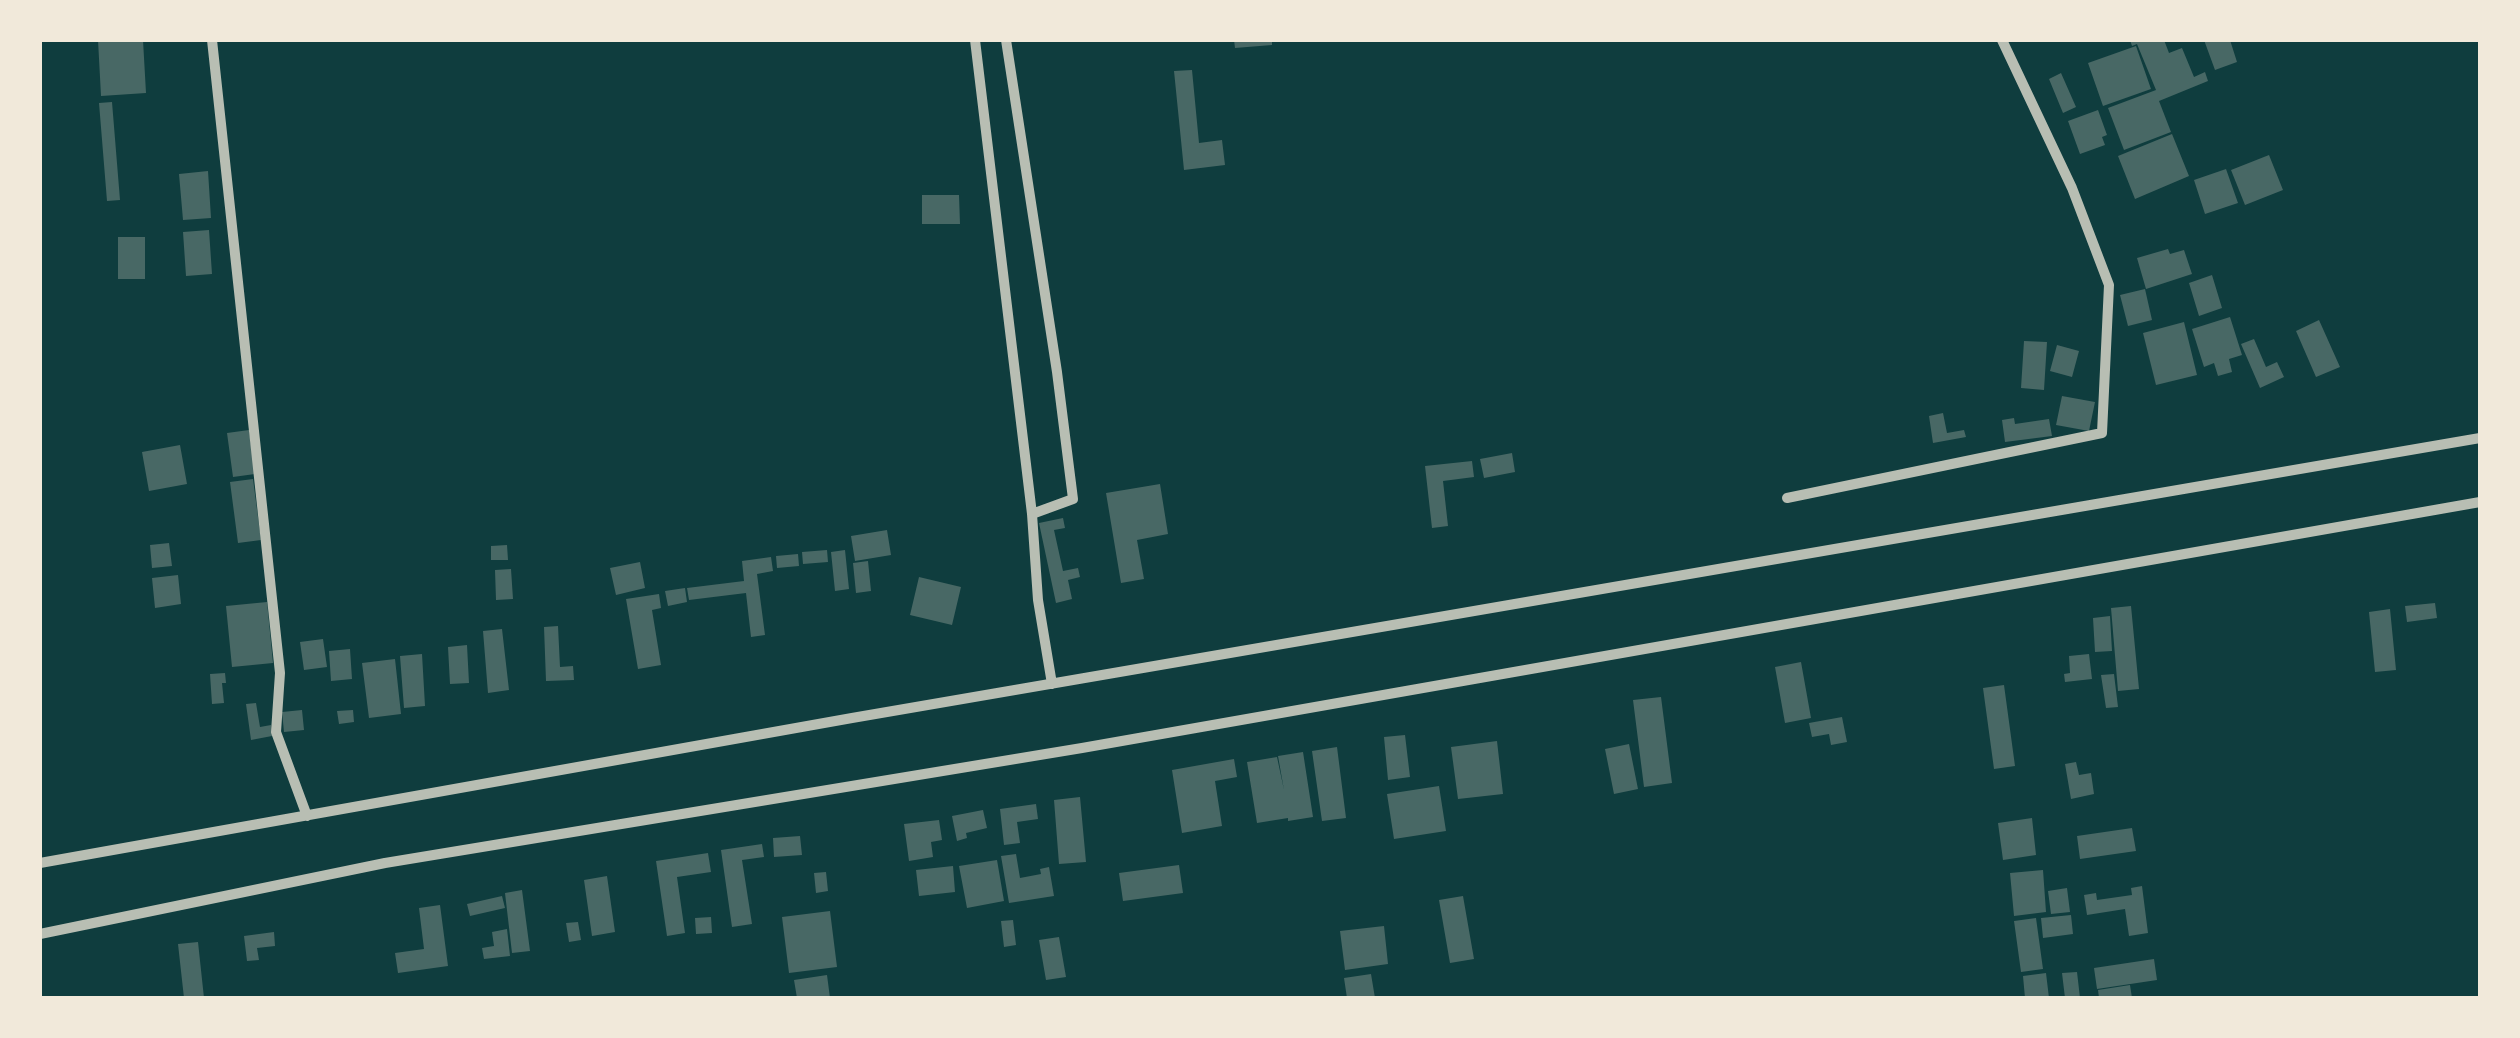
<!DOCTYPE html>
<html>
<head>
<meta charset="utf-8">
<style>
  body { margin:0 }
  #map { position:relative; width:2520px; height:1038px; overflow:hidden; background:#0f3d3e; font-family:Lato,sans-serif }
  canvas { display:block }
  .frame { position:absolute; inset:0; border:42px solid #f1e9da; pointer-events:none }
</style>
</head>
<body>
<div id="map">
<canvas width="2520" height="1038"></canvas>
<div class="frame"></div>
</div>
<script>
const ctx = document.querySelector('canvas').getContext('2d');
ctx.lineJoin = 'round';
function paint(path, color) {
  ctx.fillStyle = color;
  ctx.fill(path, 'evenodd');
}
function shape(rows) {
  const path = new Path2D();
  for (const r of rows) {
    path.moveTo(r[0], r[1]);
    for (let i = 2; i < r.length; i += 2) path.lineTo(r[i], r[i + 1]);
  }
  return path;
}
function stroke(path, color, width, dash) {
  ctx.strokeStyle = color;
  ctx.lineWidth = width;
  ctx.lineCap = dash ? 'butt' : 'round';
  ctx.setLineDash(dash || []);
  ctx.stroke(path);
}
paint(shape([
  [98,40,143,40,146,93,101,96],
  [1234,40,1272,40,1272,45,1235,48],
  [2130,40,2164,40,2169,53,2182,48,2194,77,2205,72,2208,81,2159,101,2171,132,2124,150,2108,108,2156,90,2137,44,2132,46],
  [2204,40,2230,40,2237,62,2215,70],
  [2136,46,2151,89,2103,106,2088,63],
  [1192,70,1199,143,1222,140,1225,165,1184,170,1174,71],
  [2061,73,2076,107,2063,113,2049,79],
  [112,102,120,200,107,201,99,103],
  [2098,110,2107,135,2102,137,2105,145,2080,154,2068,121],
  [2172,134,2189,176,2135,199,2118,156],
  [2269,155,2283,190,2245,205,2231,170],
  [2226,169,2238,203,2205,214,2194,180],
  [208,171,211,218,183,220,179,174],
  [922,195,959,195,960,224,922,224],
  [209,230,212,274,186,276,183,232],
  [118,237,145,237,145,279,118,279],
  [2168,249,2170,254,2184,250,2192,274,2146,289,2137,258],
  [2212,275,2222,308,2199,316,2189,283],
  [2145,289,2152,320,2128,326,2120,295],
  [2230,317,2242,355,2229,359,2232,372,2218,376,2214,363,2204,367,2192,329],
  [2319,320,2340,367,2316,377,2296,331],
  [2184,322,2197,375,2156,385,2143,333],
  [2254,339,2266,367,2277,362,2284,377,2260,388,2241,344],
  [2024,341,2047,342,2044,390,2021,388],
  [2057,345,2079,351,2072,377,2050,371],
  [2062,396,2095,402,2089,431,2056,425],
  [1943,413,1947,433,1964,430,1966,437,1933,443,1929,416],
  [2014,418,2015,424,2049,419,2052,436,2005,442,2002,420],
  [249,430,255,474,233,477,227,433],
  [180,445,187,484,149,491,142,452],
  [1512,453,1515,472,1484,478,1480,459],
  [1472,461,1474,477,1443,481,1448,526,1432,528,1425,466],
  [253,479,261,540,238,543,230,482],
  [1160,484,1168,534,1137,540,1144,579,1121,583,1106,493],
  [1063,518,1065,528,1054,530,1063,571,1078,568,1080,577,1068,580,1072,599,1056,603,1039,523],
  [887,530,891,555,855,561,851,536],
  [169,543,172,566,152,568,150,545],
  [507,545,508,560,491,560,491,546],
  [827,550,828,562,803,564,802,552],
  [845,550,849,589,835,591,831,552],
  [798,554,799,566,777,568,776,556],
  [771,557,773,571,757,574,765,635,751,637,746,593,689,600,687,588,744,581,742,561],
  [868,561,871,591,856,593,853,563],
  [640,562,645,588,616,595,610,568],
  [511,569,513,599,496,600,495,570],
  [178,575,181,604,155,608,152,578],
  [919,577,961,587,952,625,910,615],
  [685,588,687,602,668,606,665,591],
  [659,594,661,608,652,610,661,665,638,669,626,599],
  [267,602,273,663,232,667,226,606],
  [2435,603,2437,618,2407,622,2405,606],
  [2131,606,2139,689,2118,691,2111,608],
  [2390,609,2396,670,2375,672,2369,612],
  [2110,616,2112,651,2095,652,2093,618],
  [558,626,560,667,573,666,574,680,546,681,544,627],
  [502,629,509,690,488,693,483,631],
  [323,639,327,667,304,670,300,642],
  [467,645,469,683,450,684,448,647],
  [350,649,352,679,331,681,329,651],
  [422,654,425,706,404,708,400,656],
  [2089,654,2092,679,2065,682,2064,674,2070,673,2069,656],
  [395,659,401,714,369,718,362,663],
  [1801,662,1811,718,1785,723,1775,667],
  [225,673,226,683,222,683,224,703,212,704,210,674],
  [2114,674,2118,707,2106,708,2101,675],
  [2004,685,2015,766,1994,769,1983,688],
  [1661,697,1672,783,1644,787,1633,700],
  [256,703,260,727,271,725,272,736,251,740,246,704],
  [302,710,304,730,284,732,282,712],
  [353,710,354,722,339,724,337,711],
  [1842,717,1847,742,1831,745,1829,734,1812,737,1809,723],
  [1405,735,1410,777,1388,780,1384,737],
  [1497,741,1503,794,1458,799,1451,747],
  [1629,744,1638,789,1614,794,1605,749],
  [1337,747,1346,818,1322,821,1312,751],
  [1303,752,1313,817,1288,821,1288,818,1257,823,1247,762,1277,757,1284,790,1278,756],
  [1234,759,1237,777,1215,781,1222,826,1182,833,1172,770],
  [2076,762,2079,775,2091,773,2094,794,2071,799,2065,764],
  [1439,786,1446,831,1394,839,1387,794],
  [1080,797,1086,862,1059,864,1054,800],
  [1036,804,1038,819,1017,822,1020,843,1004,845,1000,809],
  [983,810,987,828,966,833,967,838,957,841,952,816],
  [2032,818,2036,855,2003,860,1998,823],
  [939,820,942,840,931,842,933,857,909,861,904,824],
  [2132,828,2136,851,2080,859,2077,836],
  [800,836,802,855,774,857,773,838],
  [762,844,764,857,742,860,752,924,732,927,721,850],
  [708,853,711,872,677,877,685,933,667,936,656,861],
  [1016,854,1020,878,1041,874,1040,869,1049,867,1054,896,1009,903,1001,856],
  [997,860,1004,901,967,908,959,866],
  [1179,865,1183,893,1123,901,1119,873],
  [953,866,955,892,919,896,916,870],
  [2043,870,2046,912,2014,916,2010,873],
  [826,872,828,891,816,893,814,873],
  [607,876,615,932,592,936,584,880],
  [2142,886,2148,933,2129,936,2125,909,2087,915,2084,895,2096,893,2097,900,2132,895,2131,888],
  [2067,888,2070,912,2051,914,2048,891],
  [522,890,530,951,512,953,505,893],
  [502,896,505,908,470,916,467,904],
  [1463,896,1474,959,1450,963,1439,900],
  [440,905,448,966,398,973,395,953,424,949,419,908],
  [830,911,837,967,789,973,782,917],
  [2071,915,2073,934,2043,938,2041,918],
  [711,917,712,933,696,934,695,918],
  [2036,918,2043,969,2021,972,2014,921],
  [1013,920,1016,945,1004,947,1001,921],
  [578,922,581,940,569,942,566,923],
  [1384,926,1388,964,1345,970,1340,931],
  [507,929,510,956,484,959,482,948,494,946,492,932],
  [274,932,275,946,257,948,259,960,247,961,244,936],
  [1059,937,1066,977,1046,980,1039,940],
  [198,942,204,998,184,998,178,944],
  [2154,959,2157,980,2097,989,2094,968],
  [2077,972,2080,998,2065,998,2062,973],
  [2046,973,2049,998,2025,998,2023,976],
  [1371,974,1375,998,1347,998,1344,978],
  [827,975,830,998,797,998,794,980],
  [2130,985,2132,998,2099,998,2098,990]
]), '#486865');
stroke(shape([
  [212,40,280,673,276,732,307,816],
  [975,40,1032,514,1038,600,1052,684],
  [1006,40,1057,372,1073,499,1032,514],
  [1787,498,2102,433,2109,285,2072,188,2002,40],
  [40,863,852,718,2480,438],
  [40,934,385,863,1082,748,2480,502]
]), '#b8beb3', 10);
</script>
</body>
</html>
